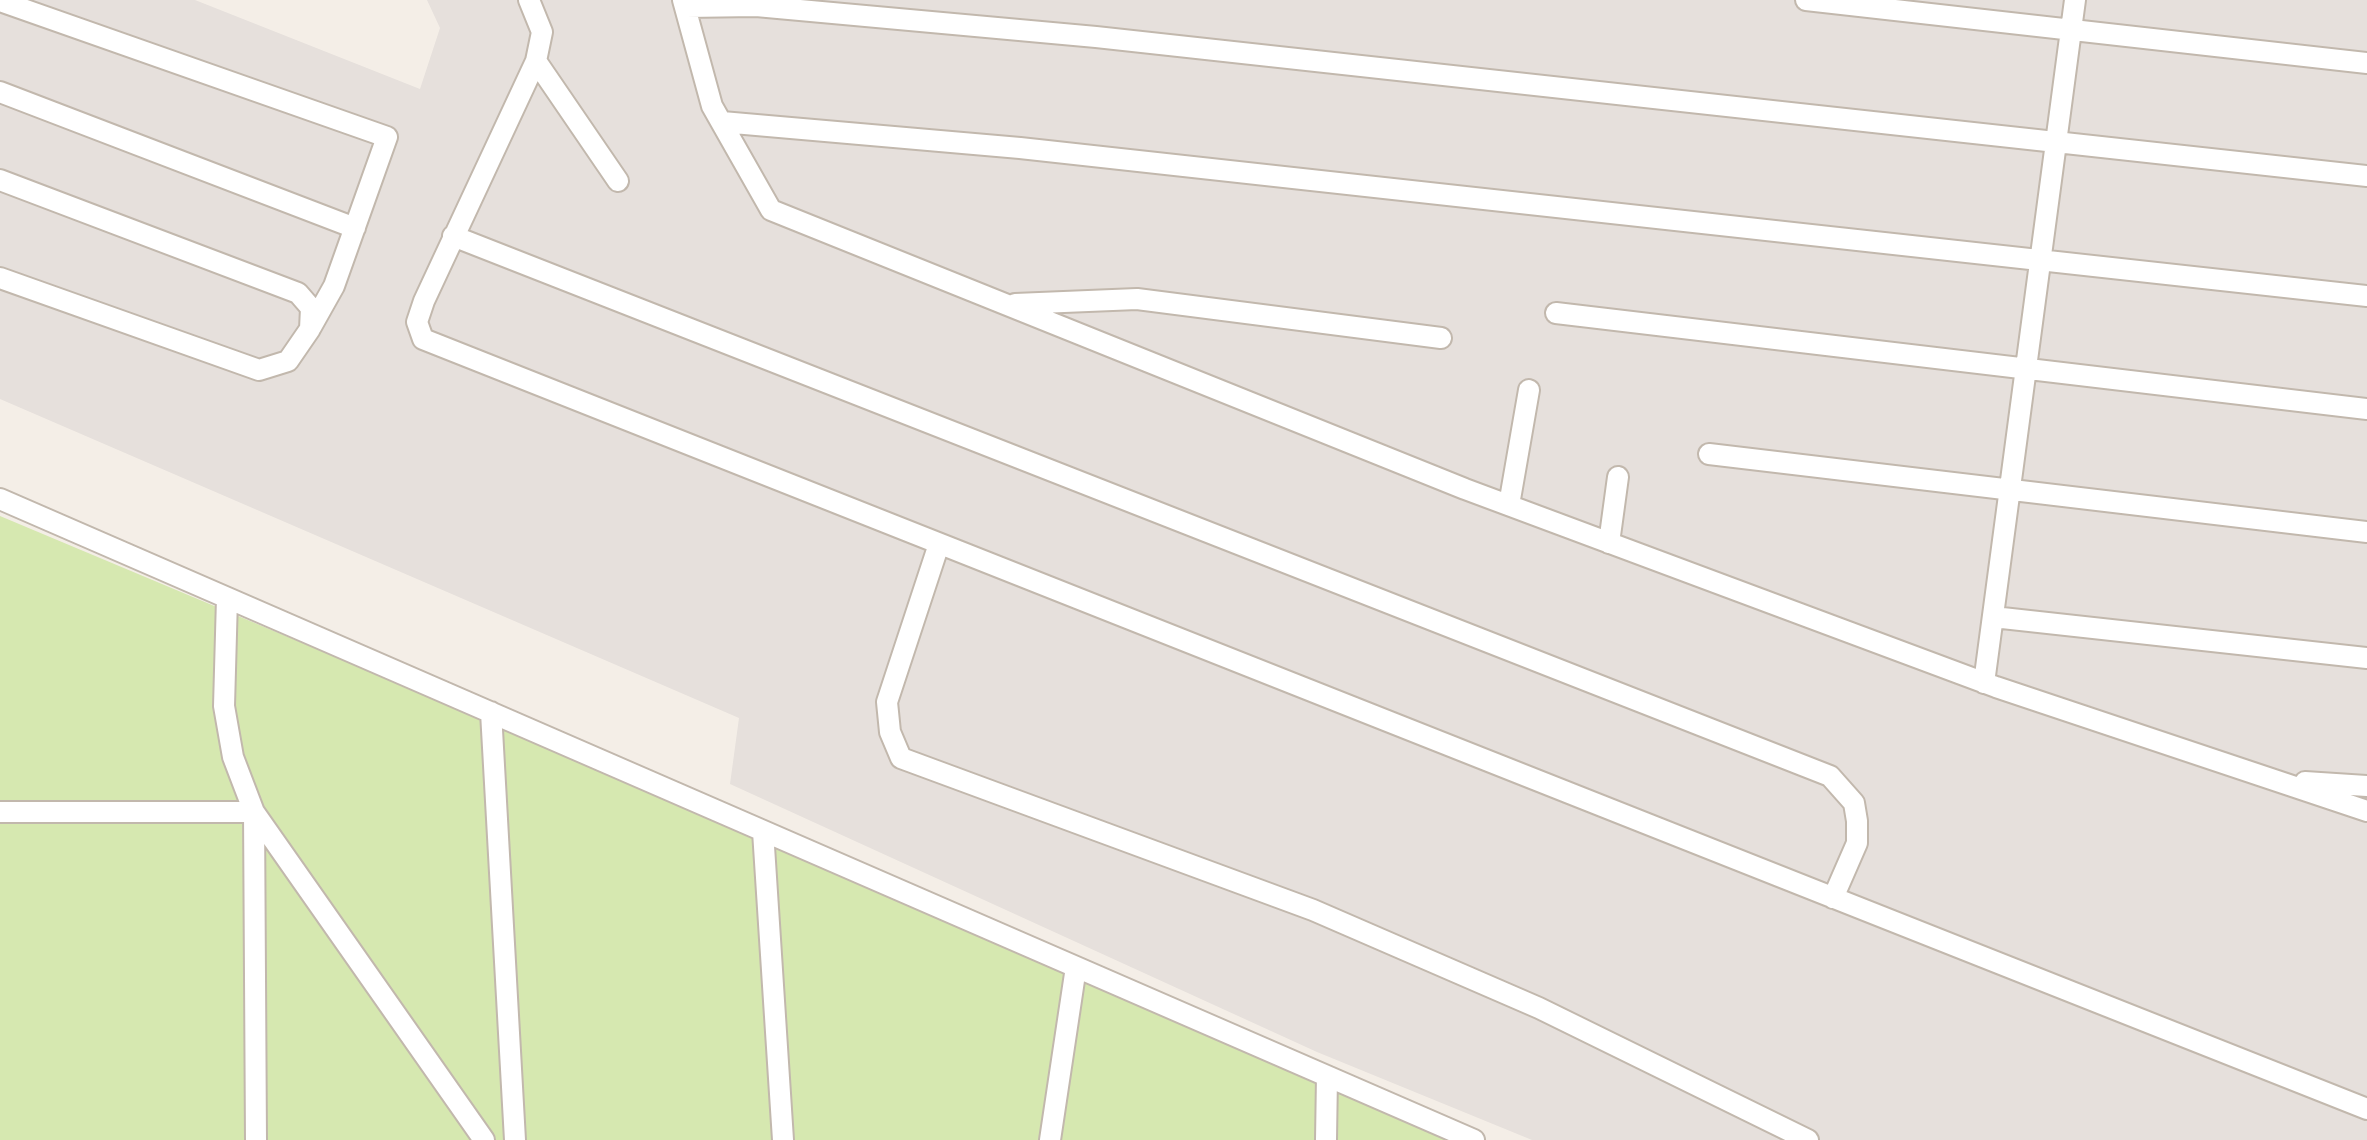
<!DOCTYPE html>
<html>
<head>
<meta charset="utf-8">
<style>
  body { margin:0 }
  canvas { display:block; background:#f4eee7 }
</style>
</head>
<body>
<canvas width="2367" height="1140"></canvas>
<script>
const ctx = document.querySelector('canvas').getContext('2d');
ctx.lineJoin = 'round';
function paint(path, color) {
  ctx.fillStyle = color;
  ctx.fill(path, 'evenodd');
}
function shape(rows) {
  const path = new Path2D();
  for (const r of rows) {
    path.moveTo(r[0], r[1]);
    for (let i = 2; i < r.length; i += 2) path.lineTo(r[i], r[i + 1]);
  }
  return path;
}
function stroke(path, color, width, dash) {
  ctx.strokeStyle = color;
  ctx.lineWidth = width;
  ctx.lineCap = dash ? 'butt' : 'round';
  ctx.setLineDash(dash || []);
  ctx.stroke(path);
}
paint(shape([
  [0,0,195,0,420,89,440,28,427,0,2367,0,2367,1140,1532,1140,1317,1052,730,784,739,718,0,399]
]), '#e6e0dc');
paint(shape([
  [0,516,1486,1140,0,1140]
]), '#d6e8b0');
const lane = shape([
  [529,0,542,32,536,61,424,301,417,322,423,339,2367,1109],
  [683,0,712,106,771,210,1465,489,1996,687,2367,811],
  [1806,0,2367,63],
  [0,1,387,137,334,286,311,327],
  [686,7,756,6,1096,37,2367,176],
  [536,61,618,181],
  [0,92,355,228],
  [722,122,1020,148,2367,296],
  [0,180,298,293,311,308,310,329,288,361,259,370,0,278],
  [453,236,1830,776,1854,803,1857,821,1857,843,1833,898],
  [1015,304,1137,299,1441,338],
  [1556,313,2367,409],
  [1709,454,2367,532],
  [0,499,1474,1140],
  [1509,505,1529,390],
  [1609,543,1618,477],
  [939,544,887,702,890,732,901,758,1313,910,1539,1008,1808,1140],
  [227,598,224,706,233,757,254,812,484,1140],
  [1993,617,2367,658],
  [1984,683,2075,0],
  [491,712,515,1140],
  [2305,782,2367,786],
  [0,812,254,812,256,1140],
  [763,831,783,1140],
  [1050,1140,1076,967],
  [1326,1140,1327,1076]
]);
stroke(lane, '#c2b8ad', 24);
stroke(lane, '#fff', 20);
</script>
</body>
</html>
